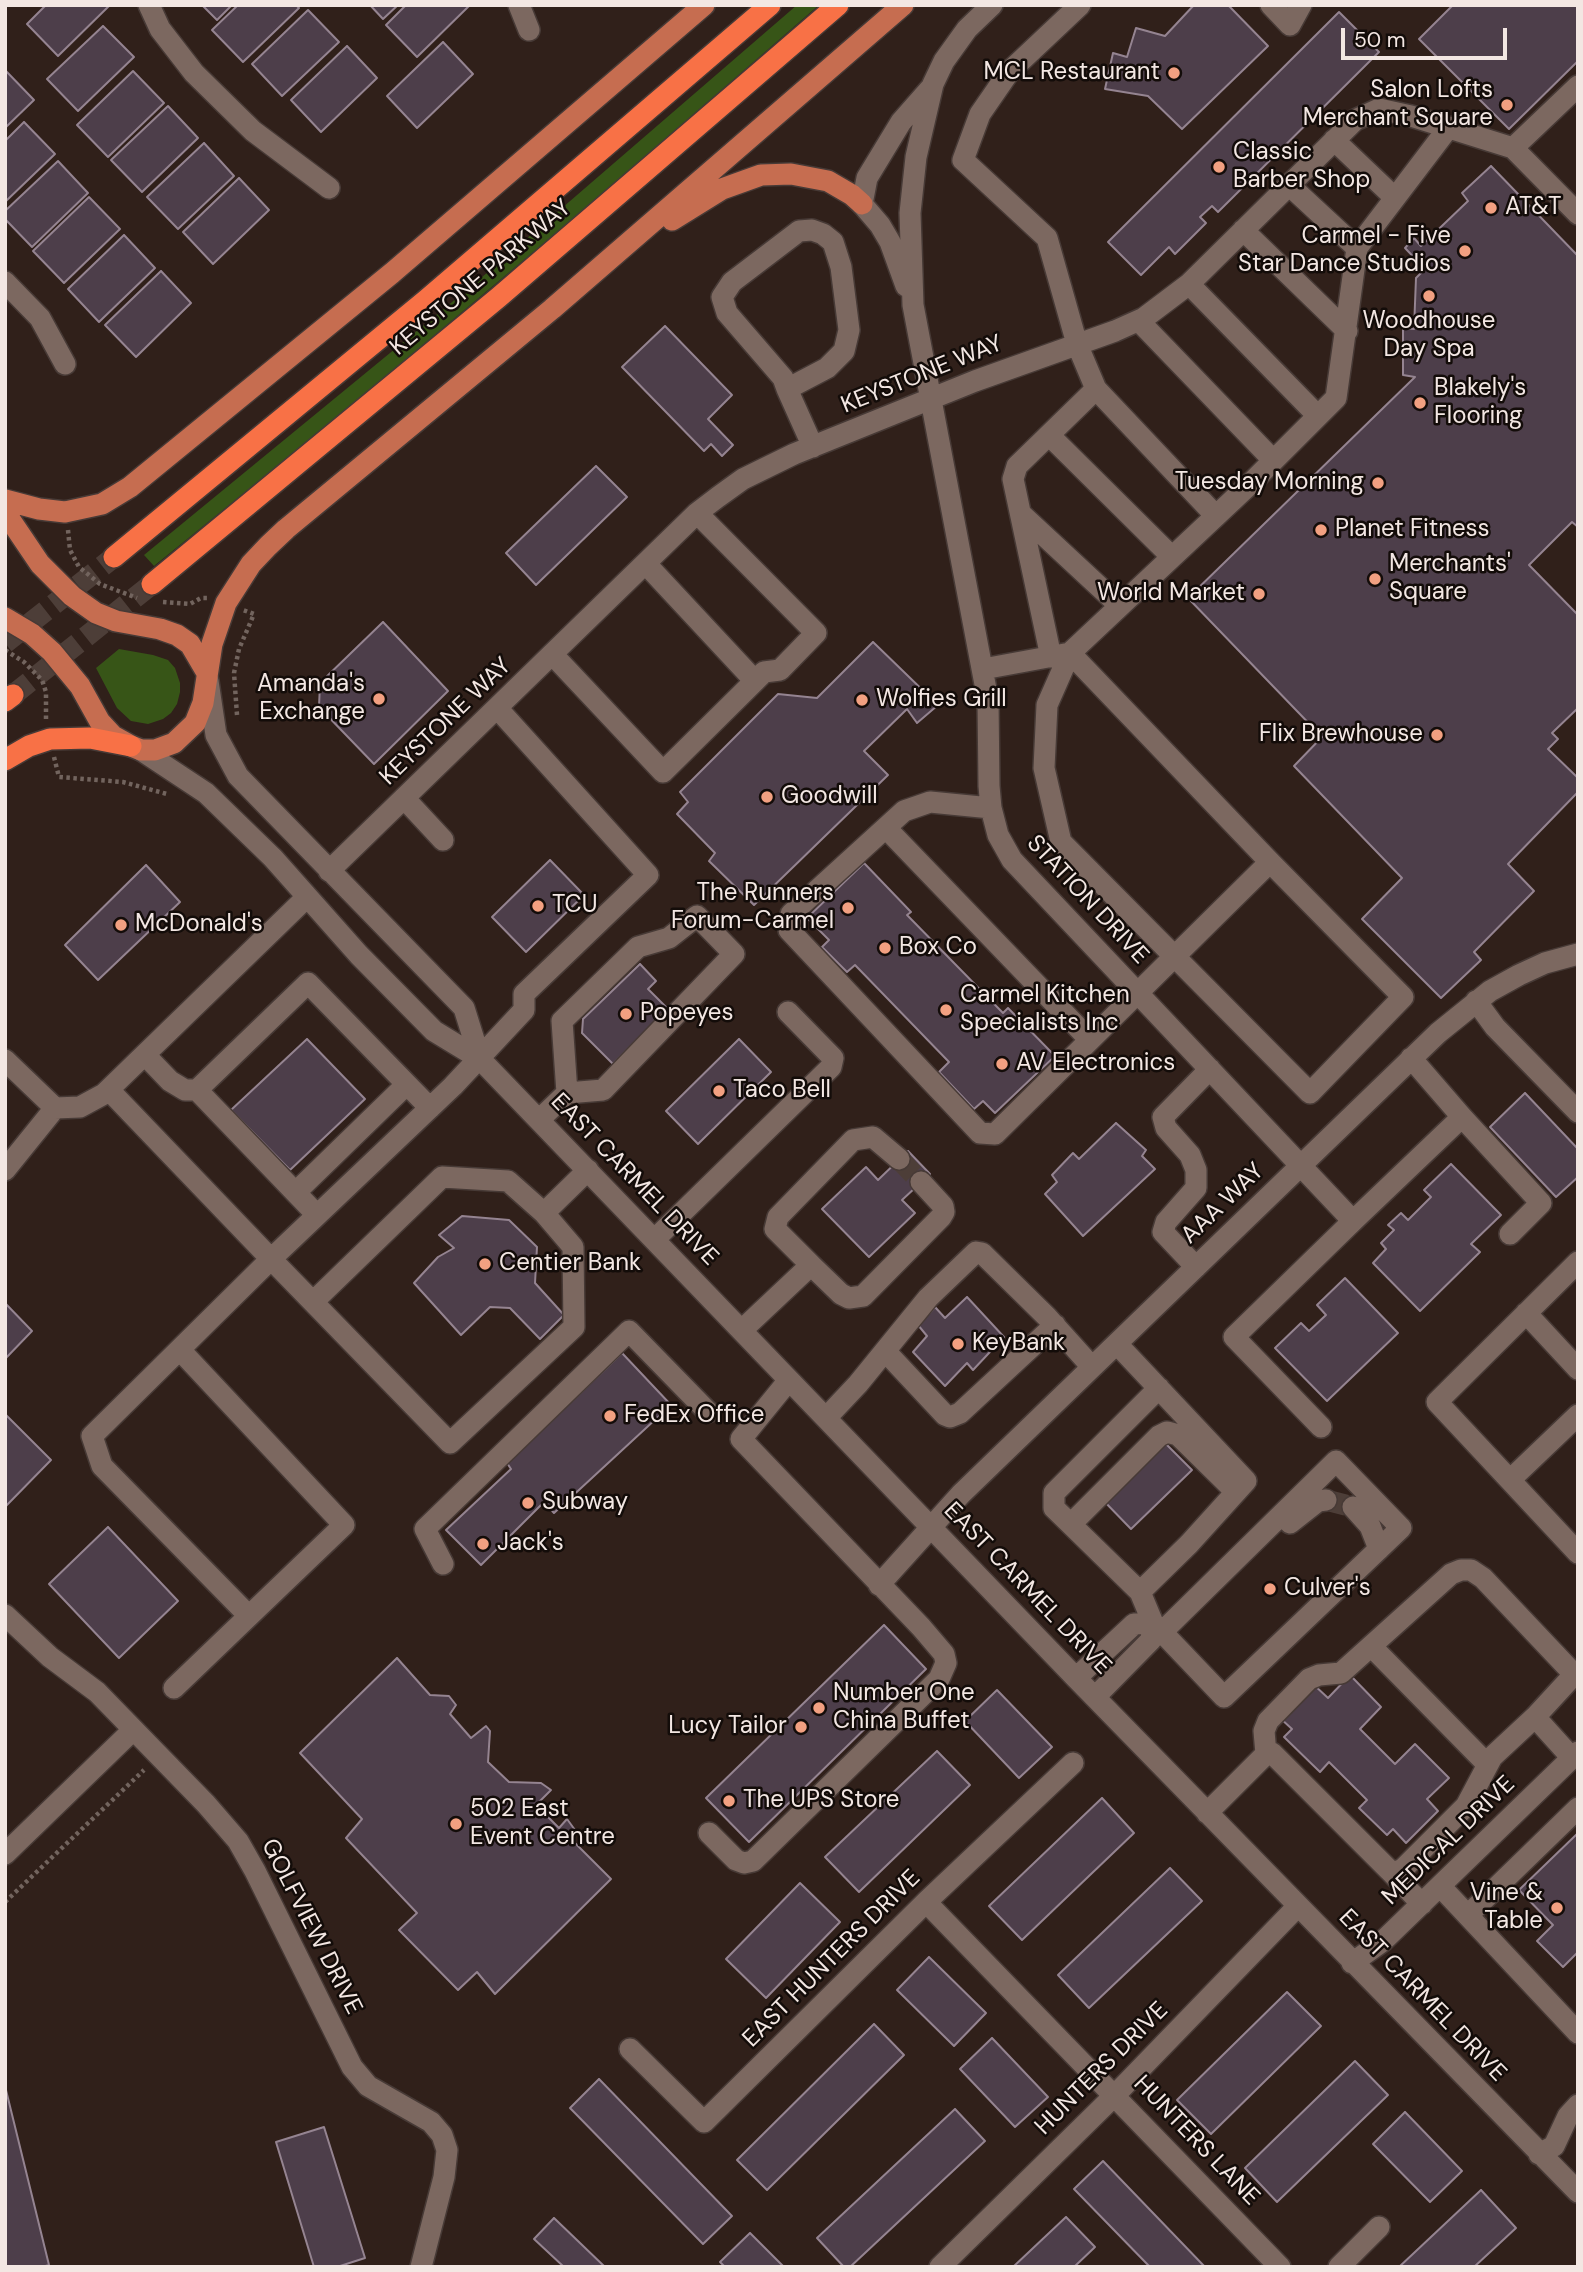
<!DOCTYPE html>
<html>
<head>
<meta charset="utf-8">
<style>
  body { margin:0 }
  #map { position:relative; width:1583px; height:2272px; overflow:hidden; background:#30201a; font-family:"DM Sans",sans-serif }
  canvas { display:block }
  .frame { position:absolute; inset:0; border:7px solid #f3e7e3; pointer-events:none }
  .scale { position:absolute; left:1341px; top:28px; width:166px; height:32px; box-sizing:border-box; border:4px solid #f3e7e3; border-top:0; padding-left:9px; font-size:21px; line-height:24px; white-space:nowrap; color:#f3e7e3; -webkit-text-stroke:5px #130c09; paint-order:stroke }
</style>
</head>
<body>
<div id="map">
<canvas width="1583" height="2272"></canvas>
<div class="frame"></div>
<div class="scale">50 m</div>
</div>
<script>
const ctx = document.querySelector('canvas').getContext('2d');
ctx.lineJoin = 'round';
function paint(path, color) {
  ctx.fillStyle = color;
  ctx.fill(path, 'evenodd');
}
function shape(rows) {
  const path = new Path2D();
  for (const r of rows) {
    path.moveTo(r[0], r[1]);
    for (let i = 2; i < r.length; i += 2) path.lineTo(r[i], r[i + 1]);
  }
  return path;
}
function stroke(path, color, width, dash) {
  ctx.strokeStyle = color;
  ctx.lineWidth = width;
  ctx.lineCap = dash ? 'butt' : 'round';
  ctx.setLineDash(dash || []);
  ctx.stroke(path);
}
function write(font, color, halo, rows, align = 'center') {
  ctx.font = font + ' "DM Sans",sans-serif';
  ctx.lineWidth = 5;
  ctx.setLineDash([]);
  ctx.textBaseline = 'middle';
  ctx.strokeStyle = halo;
  ctx.fillStyle = color;
  for (const [text, x, y, turn = 0] of rows) {
    ctx.save();
    ctx.translate(x, y);
    ctx.rotate((+turn || 0) * Math.PI / 180);
    ctx.textAlign = isNaN(turn) ? turn : align;
    if (halo) ctx.strokeText(text, 0, 0);
    ctx.fillText(text, 0, 0);
    ctx.restore();
  }
}
paint(shape([
  [797,5,819,5,594,201,323,429,154,566,144,555,474,284],
  [119,649,153,655,168,660,175,668,180,683,180,692,177,704,171,713,163,719,148,724,131,721,117,708,96,668]
]), '#375517');
const building = shape([
  [46,5,110,5,58,56,27,24,46,5],
  [202,5,232,5,217,20,202,5],
  [238,5,296,5,299,8,243,62,212,30,238,5],
  [370,5,398,5,383,19,370,5],
  [406,5,470,5,417,57,386,25,406,5],
  [1194,5,1228,5,1268,46,1182,129,1148,96,1105,89,1113,53,1127,57,1136,28,1165,36,1194,5],
  [1453,5,1578,5,1578,61,1509,129,1419,39,1453,5],
  [308,10,339,42,282,96,252,64,308,10],
  [1339,12,1379,52,1218,212,1212,206,1200,217,1206,223,1175,254,1169,247,1141,275,1108,242,1339,12],
  [103,26,134,57,78,111,47,79,103,26],
  [443,42,473,74,417,128,387,96,443,42],
  [347,46,377,78,321,132,291,100,347,46],
  [5,70,34,100,5,128,5,70],
  [133,71,164,103,108,157,77,125,133,71],
  [168,106,198,138,142,192,111,160,168,106],
  [24,122,55,154,5,202,5,141,24,122],
  [204,143,234,176,178,229,147,197,204,143],
  [58,161,88,193,32,247,5,219,5,211,58,161],
  [1491,166,1578,256,1578,527,1572,522,1529,565,1578,615,1578,708,1552,733,1558,739,1548,749,1578,778,1578,792,1508,864,1534,891,1474,952,1481,960,1441,998,1362,919,1402,878,1294,766,1322,737,1188,598,1415,377,1403,375,1403,328,1414,329,1416,278,1425,269,1405,248,1414,238,1421,246,1468,201,1462,193,1491,166],
  [239,178,269,210,213,264,183,232,239,178],
  [89,197,120,229,64,283,33,251,89,197],
  [124,235,155,268,99,322,68,289,124,235],
  [161,271,191,303,136,357,105,325,161,271],
  [665,326,732,395,708,419,733,445,722,456,711,444,704,451,622,367,665,326],
  [596,466,627,497,536,585,506,553,596,466],
  [383,622,448,691,374,764,319,707,320,683,383,622],
  [873,642,938,705,917,723,907,709,864,751,888,775,754,905,709,861,715,853,677,814,688,802,680,792,778,694,817,698,873,642],
  [550,860,584,895,526,952,492,917,550,860],
  [864,863,911,912,907,915,1003,1013,1008,1008,1055,1056,995,1113,983,1101,974,1109,939,1072,949,1062,855,965,847,972,822,947,829,940,807,918,864,863],
  [146,865,180,902,98,980,65,945,146,865],
  [640,964,656,981,648,989,668,1009,613,1064,582,1033,583,1019,640,964],
  [307,1039,365,1099,290,1170,231,1110,307,1039],
  [739,1039,771,1072,698,1144,666,1111,739,1039],
  [1525,1093,1578,1149,1578,1177,1556,1197,1490,1127,1525,1093],
  [1116,1123,1146,1150,1142,1156,1155,1169,1083,1236,1045,1194,1057,1182,1052,1175,1073,1153,1079,1159,1116,1123],
  [908,1151,930,1174,902,1200,915,1213,869,1257,822,1209,866,1167,878,1180,908,1151],
  [1451,1164,1501,1215,1471,1244,1480,1252,1420,1311,1373,1263,1386,1249,1381,1243,1394,1230,1388,1225,1401,1213,1408,1220,1431,1197,1424,1190,1451,1164],
  [462,1216,509,1220,537,1247,535,1283,564,1315,540,1339,510,1308,490,1307,461,1335,414,1283,438,1257,454,1248,439,1235,462,1216],
  [1345,1278,1398,1333,1327,1401,1275,1348,1301,1323,1309,1331,1326,1315,1317,1305,1345,1278],
  [967,1297,1004,1337,973,1370,967,1363,945,1386,913,1352,927,1336,918,1325,935,1307,945,1318,967,1297],
  [5,1303,32,1331,5,1359,5,1303],
  [622,1353,671,1405,554,1513,544,1502,481,1565,446,1530,511,1469,507,1463,622,1353],
  [5,1414,51,1460,5,1507,5,1414],
  [1162,1440,1192,1470,1131,1529,1101,1498,1162,1440],
  [108,1527,178,1601,119,1658,49,1584,108,1527],
  [884,1625,926,1669,749,1842,706,1798,884,1625],
  [397,1658,430,1695,449,1696,456,1705,450,1714,471,1738,486,1726,490,1731,488,1762,509,1782,541,1783,551,1790,536,1805,559,1828,567,1819,575,1830,575,1843,611,1879,495,1994,477,1972,458,1990,399,1930,417,1913,346,1838,362,1819,300,1753,397,1658],
  [1350,1675,1381,1707,1360,1729,1395,1764,1415,1744,1449,1778,1427,1799,1438,1811,1406,1843,1393,1829,1387,1835,1359,1808,1367,1800,1329,1762,1320,1772,1284,1737,1292,1729,1280,1718,1313,1684,1328,1698,1350,1675],
  [997,1690,1052,1747,1019,1778,965,1721,997,1690],
  [937,1751,970,1785,859,1892,825,1857,937,1751],
  [1102,1798,1134,1833,1022,1940,989,1906,1102,1798],
  [1578,1833,1578,1952,1563,1967,1537,1941,1553,1925,1519,1890,1578,1833],
  [1170,1868,1202,1901,1089,2008,1058,1975,1170,1868],
  [800,1883,840,1922,766,1998,726,1959,800,1883],
  [929,1957,986,2013,954,2046,897,1990,929,1957],
  [1287,1992,1321,2026,1211,2134,1177,2100,1287,1992],
  [874,2024,904,2055,767,2190,737,2160,874,2024],
  [992,2038,1048,2097,1015,2127,960,2069,992,2038],
  [1355,2061,1388,2095,1277,2202,1245,2168,1355,2061],
  [599,2079,732,2216,703,2244,570,2108,599,2079],
  [5,2086,49,2265,42,2267,5,2267,5,2086],
  [955,2109,985,2141,850,2267,844,2267,817,2238,955,2109],
  [1405,2112,1462,2171,1430,2202,1373,2144,1405,2112],
  [324,2127,365,2258,337,2267,314,2267,276,2142,324,2127],
  [1103,2161,1205,2267,1150,2267,1074,2189,1103,2161],
  [1481,2190,1516,2228,1474,2267,1399,2267,1481,2190],
  [1066,2217,1095,2247,1074,2267,1013,2267,1066,2217],
  [554,2218,605,2267,564,2267,534,2239,554,2218],
  [750,2233,784,2267,725,2267,720,2262,750,2233]
]);
paint(building, '#4d3e4a');
stroke(building, '#958491', 2);
stroke(shape([
  [899,1159,921,1182],
  [1326,1500,1353,1507]
]), '#4d3e38', 21, [21, 10]);
stroke(shape([
  [5,643,114,557],
  [13,695,152,584]
]), '#4d3e38', 21, [21, 10]);
const minor = shape([
  [149,5,160,29,194,73,253,131,329,188],
  [519,5,529,30],
  [992,5,967,29,944,61,933,84,916,157,910,213,913,305,988,700,989,786,991,808,998,835,1012,860,1353,1221,1462,1117,1411,1058],
  [1080,5,1009,72,980,114,963,160,1047,238,1077,344,1096,389,1216,516],
  [1271,5,1290,25,1301,5],
  [1334,140,1395,198],
  [1513,148,1578,86],
  [1289,185,1357,248],
  [1243,230,1347,331],
  [5,282,40,318,65,364],
  [1189,284,1318,416],
  [906,286,890,242,880,225,862,204,867,178,901,122,930,89],
  [1139,321,1273,460],
  [787,389,827,368,844,351,849,330,841,267,833,242,823,234,812,230,799,231,732,282,722,297,727,313,783,378,787,389,813,447],
  [1049,435,1172,557],
  [1021,514,1120,606],
  [646,564,755,681],
  [553,655,663,772,764,672,780,670,816,633,697,513],
  [1051,657,1013,479,1017,466,1096,389],
  [983,669,1070,653,1270,862,1403,997,1310,1093,1061,842,1044,768,1047,705,1070,653,1250,484,1336,398,1357,248,1449,127],
  [208,681,216,735,238,776,464,1008,480,1059],
  [141,750,206,793,273,858,359,955,434,1031,480,1059,1076,1678,1578,2192],
  [404,798,443,840],
  [991,808,930,802,904,811,791,914,789,930,980,1133,995,1134,1270,862],
  [886,828,1089,1039],
  [329,871,697,513,718,497,743,479,794,454,975,381,1115,331,1144,318,1189,284,1355,120,1379,109,1411,116,1513,148,1578,214],
  [1476,1001,1495,1027,1578,1112],
  [146,1056,170,1081,185,1090,197,1090],
  [5,1060,55,1108],
  [109,1090,271,1259,453,1086,524,1010,524,994,648,875,498,709],
  [55,1108,80,1107,104,1094,307,897],
  [1462,1117,1541,1203,1510,1234],
  [539,1120,567,1093,603,1090,734,954,697,916,669,938,638,947,562,1021,567,1093],
  [5,1170,55,1108],
  [296,1192,406,1085],
  [317,1215,197,1090,308,983,430,1108],
  [655,1239,831,1067,833,1058,788,1012],
  [1578,1262,1437,1402,1578,1553],
  [811,1265,775,1229,778,1217,853,1140,873,1137,899,1159],
  [1196,1267,1163,1232,1166,1222,1196,1188,1196,1170,1190,1155,1166,1128,1163,1117,1210,1069],
  [314,1301,442,1177,508,1181,544,1213],
  [1526,1313,1578,1369],
  [742,1330,811,1265,841,1294,849,1298,863,1296,941,1217,944,1212,943,1206,921,1182],
  [1117,1344,1246,1481,1189,1544,1140,1592,1153,1623,1162,1632,1224,1697,1401,1528,1336,1461,1162,1632],
  [180,1350,344,1525,249,1616],
  [886,1352,945,1415,950,1417,960,1413,1055,1325],
  [826,1418,858,1384,928,1298,976,1252,982,1253,1047,1317,1092,1367],
  [1321,1427,1234,1337,1353,1221],
  [1510,1480,1578,1415],
  [1353,1507,1370,1526,1379,1549],
  [1290,1523,1318,1501,1326,1500],
  [1071,1524,1159,1436,1167,1432,1178,1435,1236,1492],
  [443,1564,425,1529,629,1331,708,1412],
  [879,1585,961,1494,1438,1033,1490,991,1519,975,1545,963,1578,954],
  [1140,1592,1054,1508,1054,1493,1159,1388],
  [5,1615,50,1657,97,1692,206,1804,238,1841,255,1871,352,2067,368,2086,431,2122,442,2135,447,2150,444,2177,421,2267],
  [1372,1647,1487,1764],
  [1076,1678,1134,1624,1153,1623],
  [174,1688,249,1616,102,1466,92,1436,271,1259,450,1443,574,1327,573,1247,544,1213,588,1170],
  [1095,1697,1151,1640,1153,1623],
  [1266,1754,1264,1731,1268,1721,1309,1679,1319,1675,1341,1673,1451,1574,1461,1570,1471,1570,1483,1578,1571,1671,1570,1679,1535,1717,1572,1758],
  [1207,1813,1266,1754,1272,1753,1389,1870,1396,1872,1403,1869,1466,1806,1492,1757,1535,1717],
  [709,1833,736,1860,744,1863,753,1861,939,1679,946,1663,944,1654,921,1627,741,1439,789,1380],
  [5,1854,133,1730],
  [1389,1870,1422,1904],
  [1440,1886,1578,2033],
  [926,1902,1280,2267],
  [1468,1915,1578,1808],
  [1352,1963,1383,1941,1578,1752],
  [630,2049,704,2122,926,1902,1073,1763],
  [1539,2154,1554,2146,1568,2116,1578,2105],
  [940,2267,1115,2095,1298,1906],
  [1339,2267,1379,2227]
]);
const major = shape([
  [672,220,722,189,761,175,791,174,828,181,852,195,862,204],
  [5,500,39,509,65,512,102,504,130,487,392,273,704,5],
  [5,512,40,564,72,596,96,613,116,621,160,629,177,635,190,644,207,673],
  [5,618,32,634,52,652,80,686,100,722,113,736,131,746,141,750,155,750,174,743,195,723,203,703,212,644,226,603,251,564,268,546,286,529,552,309,903,5]
]);
const highway = shape([
  [114,557,426,300,770,5],
  [152,584,499,297,838,5],
  [5,701,13,695],
  [5,760,29,746,50,739,90,738,131,746]
]);
stroke(minor, '#473a36', 24);
stroke(major, '#473a36', 24);
stroke(highway, '#473a36', 24);
stroke(shape([
  [68,530,70,550,79,567,100,584,137,598],
  [163,602,190,604,201,598,208,598],
  [5,650,24,662,42,680,46,692,46,721],
  [237,715,234,673,239,649,254,614,243,610],
  [54,757,59,777,123,782,167,794],
  [5,1902,144,1770]
]), '#72645e', 4.5, [3.5, 3.5]);
stroke(minor, '#7c6860', 21);
stroke(major, '#c66d50', 21);
stroke(highway, '#f87146', 21);
for (const [x, y, r, color] of [
  [1174,73,7,"#f2a081"],
  [1507,105,7,"#f2a081"],
  [1219,167,7,"#f2a081"],
  [1491,208,7,"#f2a081"],
  [1465,251,7,"#f2a081"],
  [1429,296,7,"#f2a081"],
  [1420,403,7,"#f2a081"],
  [1378,483,7,"#f2a081"],
  [1321,530,7,"#f2a081"],
  [1375,579,7,"#f2a081"],
  [1259,594,7,"#f2a081"],
  [379,699,7,"#f2a081"],
  [862,700,7,"#f2a081"],
  [1437,735,7,"#f2a081"],
  [767,797,7,"#f2a081"],
  [538,906,7,"#f2a081"],
  [848,908,7,"#f2a081"],
  [121,925,7,"#f2a081"],
  [885,948,7,"#f2a081"],
  [946,1010,7,"#f2a081"],
  [626,1014,7,"#f2a081"],
  [1002,1064,7,"#f2a081"],
  [719,1091,7,"#f2a081"],
  [485,1264,7,"#f2a081"],
  [958,1344,7,"#f2a081"],
  [610,1416,7,"#f2a081"],
  [528,1503,7,"#f2a081"],
  [483,1544,7,"#f2a081"],
  [1270,1589,7,"#f2a081"],
  [819,1708,7,"#f2a081"],
  [801,1727,7,"#f2a081"],
  [729,1801,7,"#f2a081"],
  [456,1824,7,"#f2a081"],
  [1557,1908,7,"#f2a081"]
]) {
  const dot = new Path2D();
  dot.arc(x, y, r, 0, 2 * Math.PI);
  ctx.fillStyle = color;
  ctx.fill(dot);
  stroke(dot, '#130c09', 2.5);
}
write('24px', '#f3e7e3', '#130c09', [
  ["MCL Restaurant",1160,73,"right"],
  ["Salon Lofts",1493,91,"right"],
  ["Merchant Square",1493,119,"right"],
  ["Classic",1233,153],
  ["Barber Shop",1233,181],
  ["AT&T",1505,208],
  ["Carmel - Five",1451,237,"right"],
  ["Star Dance Studios",1451,265,"right"],
  ["Woodhouse",1429,322,"center"],
  ["Day Spa",1429,350,"center"],
  ["Blakely's",1434,389],
  ["Flooring",1434,417],
  ["Tuesday Morning",1364,483,"right"],
  ["Planet Fitness",1335,530],
  ["Merchants'",1389,565],
  ["Square",1389,593],
  ["World Market",1245,594,"right"],
  ["Amanda's",365,685,"right"],
  ["Exchange",365,713,"right"],
  ["Wolfies Grill",876,700],
  ["Flix Brewhouse",1423,735,"right"],
  ["Goodwill",781,797],
  ["The Runners",834,894,"right"],
  ["Forum-Carmel",834,922,"right"],
  ["TCU",552,906],
  ["McDonald's",135,925],
  ["Box Co",899,948],
  ["Carmel Kitchen",960,996],
  ["Specialists Inc",960,1024],
  ["Popeyes",640,1014],
  ["AV Electronics",1016,1064],
  ["Taco Bell",733,1091],
  ["Centier Bank",499,1264],
  ["KeyBank",972,1344],
  ["FedEx Office",624,1416],
  ["Subway",542,1503],
  ["Jack's",497,1544],
  ["Culver's",1284,1589],
  ["Number One",833,1694],
  ["China Buffet",833,1722],
  ["Lucy Tailor",787,1727,"right"],
  ["The UPS Store",743,1801],
  ["502 East",470,1810],
  ["Event Centre",470,1838],
  ["Vine &",1543,1894,"right"],
  ["Table",1543,1922,"right"]
], 'left');
write('24px', '#f3e7e3', '#130c09', [
  ["KEYSTONE PARKWAY",481,278,-40],
  ["KEYSTONE WAY",922,375,-22],
  ["KEYSTONE WAY",446,722,-44],
  ["STATION DRIVE",1087,900,47],
  ["EAST CARMEL DRIVE",634,1180,46],
  ["AAA WAY",1223,1204,-44],
  ["EAST CARMEL DRIVE",1027,1589,46],
  ["MEDICAL DRIVE",1449,1841,-44],
  ["GOLFVIEW DRIVE",311,1927,63],
  ["EAST HUNTERS DRIVE",832,1959,-45],
  ["EAST CARMEL DRIVE",1422,1996,46],
  ["HUNTERS DRIVE",1102,2069,-45],
  ["HUNTERS LANE",1196,2141,46]
]);
</script>
</body>
</html>
